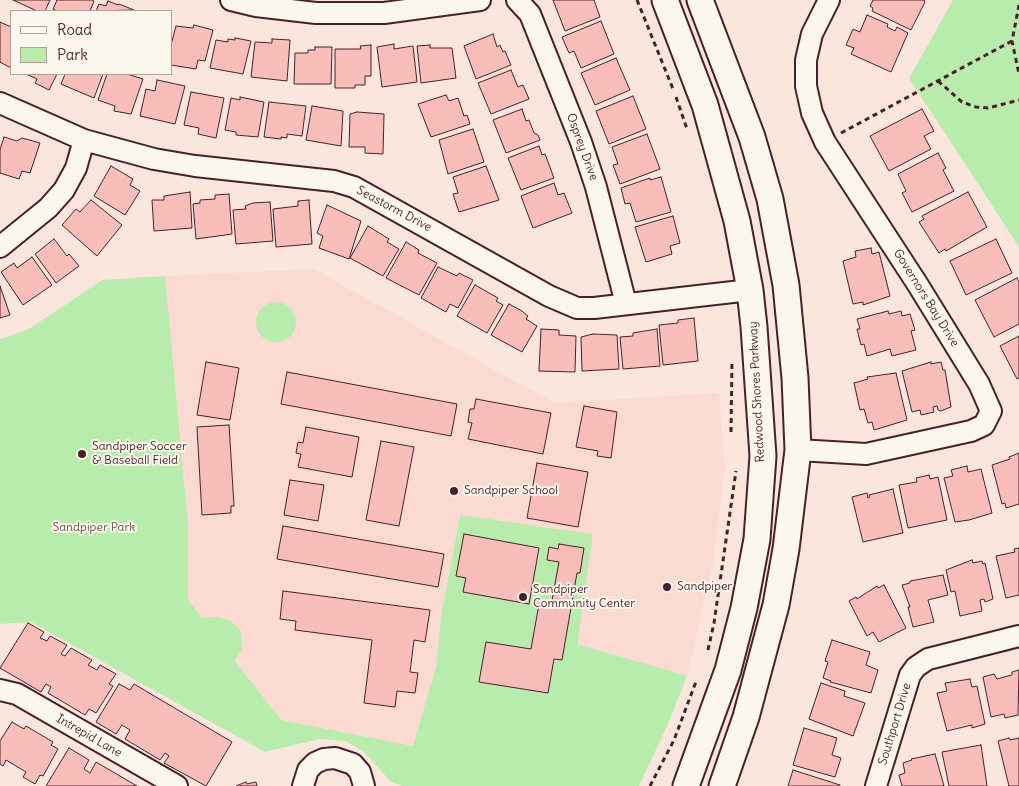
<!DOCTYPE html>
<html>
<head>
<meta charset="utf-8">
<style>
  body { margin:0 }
  #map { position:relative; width:1019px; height:786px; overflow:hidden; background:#fbe6dd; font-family:Delius,sans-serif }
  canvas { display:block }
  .legend { position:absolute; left:10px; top:10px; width:162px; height:65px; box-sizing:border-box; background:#fbf7ec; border:1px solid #b4a19f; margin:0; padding:6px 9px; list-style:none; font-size:15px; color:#4a1f2b }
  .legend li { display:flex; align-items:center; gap:10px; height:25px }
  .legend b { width:25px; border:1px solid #b4a19f }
</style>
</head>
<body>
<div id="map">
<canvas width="1019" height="786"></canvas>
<ul class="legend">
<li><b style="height:6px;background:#fbf7ec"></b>Road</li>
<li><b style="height:14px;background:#b7ecad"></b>Park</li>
</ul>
</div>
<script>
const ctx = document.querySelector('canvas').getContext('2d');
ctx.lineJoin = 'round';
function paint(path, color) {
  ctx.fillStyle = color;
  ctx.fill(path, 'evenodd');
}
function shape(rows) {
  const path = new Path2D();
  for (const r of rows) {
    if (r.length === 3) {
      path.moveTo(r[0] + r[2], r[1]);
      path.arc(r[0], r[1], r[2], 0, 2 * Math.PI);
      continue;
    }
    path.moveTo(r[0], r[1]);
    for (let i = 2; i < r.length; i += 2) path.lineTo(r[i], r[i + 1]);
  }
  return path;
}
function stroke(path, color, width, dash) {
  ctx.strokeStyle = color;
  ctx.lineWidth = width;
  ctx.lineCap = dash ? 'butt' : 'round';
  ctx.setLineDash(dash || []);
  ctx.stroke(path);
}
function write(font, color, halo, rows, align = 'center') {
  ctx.font = font + ' Delius,sans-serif';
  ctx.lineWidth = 4;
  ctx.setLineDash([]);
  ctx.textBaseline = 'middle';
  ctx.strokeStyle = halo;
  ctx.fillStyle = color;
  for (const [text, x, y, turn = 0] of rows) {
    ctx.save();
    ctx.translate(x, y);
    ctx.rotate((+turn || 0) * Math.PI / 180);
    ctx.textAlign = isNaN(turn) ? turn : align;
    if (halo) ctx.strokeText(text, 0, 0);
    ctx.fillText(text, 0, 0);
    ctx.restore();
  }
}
paint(shape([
  [314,269,554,403,719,393,725,467,714,559,687,676,577,644,460,515,441,617,436,667,413,746,281,720,188,599,188,523,165,276]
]), '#fbdad2');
paint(shape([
  [953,0,1019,0,1019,247,909,78],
  [165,276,188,523,188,599,202,618,216,617,230,620,241,631,242,648,235,661,281,720,413,746,436,667,441,617,460,515,593,534,577,644,687,676,668,724,639,786,402,786,391,782,364,752,346,741,319,739,265,752,31,622,0,624,0,339,29,329,102,280],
  [276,322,20]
]), '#b7ecad');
const building = shape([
  [13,0,50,0,45,11,37,11,13,0],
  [57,0,92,0,94,1,90,11,57,11,53,9,57,0],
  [553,0,594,0,600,17,565,31,553,0],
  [873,0,924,0,925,2,911,30,872,11,873,8,870,6,873,0],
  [108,1,118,5,119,4,134,10,96,11,99,4,106,6,108,1],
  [867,15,888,24,887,27,895,31,897,27,908,33,891,72,851,54,854,48,846,45,853,29,860,32,867,15],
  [601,21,614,54,581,68,574,51,569,53,562,37,601,21],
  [0,22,11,27,11,68,0,62,0,22],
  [194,25,213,30,205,61,198,60,196,69,171,65,171,45,176,26,193,28,194,25],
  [493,34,497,47,500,45,503,52,505,51,511,65,476,79,464,46,493,34],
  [235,38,251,41,243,74,210,68,216,40,228,42,228,39,235,40,235,38],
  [272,39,290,40,287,81,251,77,255,42,272,43,272,39],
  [394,44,394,49,413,46,417,82,382,87,377,47,394,44],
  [371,45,371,76,365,76,365,85,355,85,355,88,335,88,335,49,361,49,360,46,371,45],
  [430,45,430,48,452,48,456,78,421,83,417,46,430,45],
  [315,47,332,47,331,84,294,84,295,53,308,53,308,50,315,50,315,47],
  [616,58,630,90,595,105,581,73,616,58],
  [511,70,518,87,523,85,529,99,491,114,478,83,511,70],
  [26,74,57,74,49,90,35,83,37,79,26,74],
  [65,74,103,74,94,98,61,84,65,74],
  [107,74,127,74,143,79,131,114,114,111,115,106,98,100,107,74],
  [157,80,185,86,175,124,140,116,146,89,155,91,157,80],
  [191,92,224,98,216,138,198,134,199,128,184,125,191,92],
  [446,95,449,101,458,98,464,116,467,115,470,124,431,137,418,104,446,95],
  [633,96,646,129,609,144,596,111,633,96],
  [240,97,264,102,258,137,236,135,236,132,225,130,231,98,240,100,240,97],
  [269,102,306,106,302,136,287,134,287,138,281,137,281,139,264,137,269,102],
  [312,106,343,111,341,146,306,140,312,106],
  [522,109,526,121,529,120,534,133,538,135,540,140,506,153,493,120,522,109],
  [922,109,934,131,924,136,931,149,889,171,870,136,922,109],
  [357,112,384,114,383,154,365,153,365,147,349,147,350,114,357,112],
  [473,129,484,162,448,174,439,140,473,129],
  [647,134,660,169,620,184,613,165,618,164,612,147,647,134],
  [4,137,17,141,22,138,40,143,30,173,22,171,19,179,0,173,0,150,4,137],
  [539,146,542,155,545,154,554,178,521,190,508,158,539,146],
  [938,153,946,168,943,170,954,191,912,212,902,193,906,191,898,174,938,153],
  [111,166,133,179,130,185,140,191,125,215,94,196,111,166],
  [486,166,499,200,459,212,453,194,458,193,453,177,486,166],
  [661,177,671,212,636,222,630,203,625,204,621,188,650,178,650,180,661,177],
  [554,183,558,195,564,193,572,213,533,228,521,196,554,183],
  [190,192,192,228,154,231,152,200,164,200,164,196,190,192],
  [968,192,987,227,946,251,945,249,939,253,919,222,924,219,922,216,968,192],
  [229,194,232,234,196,239,193,204,200,203,200,200,215,199,215,195,229,194],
  [91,200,122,225,97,256,62,225,76,209,80,212,91,200],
  [309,200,312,244,276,247,273,209,298,206,298,201,309,200],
  [270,202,273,241,236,244,233,210,246,209,245,206,253,203,270,202],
  [327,205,361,221,349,259,319,248,323,236,317,233,327,205],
  [673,216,680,243,670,246,672,254,646,262,635,227,673,216],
  [368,226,389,239,387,242,399,249,383,276,350,258,368,226],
  [54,239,67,256,69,254,79,266,56,283,35,254,54,239],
  [996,239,1012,273,966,295,950,261,996,239],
  [406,242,419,250,418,253,437,263,419,295,386,278,406,242],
  [871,248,872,254,879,252,890,296,863,305,863,302,853,304,843,261,856,257,855,251,871,248],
  [32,257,52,285,23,305,1,272,14,263,17,268,32,257],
  [438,267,457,276,459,273,473,280,458,308,450,304,446,312,421,298,438,267],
  [1017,278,1019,282,1019,324,994,337,975,300,1017,278],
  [475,285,498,298,496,301,503,305,487,333,457,316,475,285],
  [0,286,10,315,0,318,0,286],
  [509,304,522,311,528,316,526,319,537,326,522,352,491,335,509,304],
  [888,311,889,314,901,311,902,316,910,314,915,330,911,331,916,350,892,356,890,349,867,356,864,344,861,345,857,329,860,329,857,319,888,311],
  [694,318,698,361,663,365,659,325,678,323,678,320,694,318],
  [541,329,559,330,559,335,576,336,575,372,539,371,541,329],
  [657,329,660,366,623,369,620,337,633,336,633,333,657,329],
  [593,334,617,335,619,369,582,371,581,337,593,334],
  [1019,336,1019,378,1017,379,1000,346,1019,336],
  [206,362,239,368,230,420,197,415,206,362],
  [931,362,931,364,941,362,943,370,945,370,951,407,941,411,938,410,937,406,933,407,934,412,921,415,920,410,912,412,902,371,931,362],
  [287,372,457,404,451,436,281,404,287,372],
  [896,373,907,420,874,430,872,422,868,423,864,409,860,410,854,383,868,379,867,377,896,373],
  [476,399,551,413,543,454,468,439,472,423,468,422,470,409,474,409,476,399],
  [584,406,617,412,611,458,597,456,598,451,576,447,584,406],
  [229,425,234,506,231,506,231,513,202,515,197,427,229,425],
  [306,427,359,437,352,477,298,467,301,454,296,453,298,442,303,443,306,427],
  [381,441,414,447,399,526,366,520,381,441],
  [1019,453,1019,504,1006,508,1005,503,1002,504,992,465,1010,459,1009,457,1019,453],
  [537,463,588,472,578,527,527,518,537,463],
  [967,466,968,472,981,469,992,513,969,520,955,522,944,478,953,476,951,470,967,466],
  [929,475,930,479,938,477,947,520,908,528,899,485,917,482,916,478,929,475],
  [290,480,324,485,318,521,284,515,290,480],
  [893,489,903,533,863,542,852,497,867,493,868,498,870,497,869,495,893,489],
  [283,526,444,554,438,587,277,559,283,526],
  [464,534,539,548,529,604,463,592,466,578,456,576,464,534],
  [559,544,584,548,580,573,577,573,562,660,554,659,548,693,479,682,486,642,531,649,539,604,551,606,559,562,547,560,549,547,558,549,559,544],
  [1019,548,1019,595,1006,598,996,556,1015,552,1014,549,1019,548],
  [972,560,973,563,982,561,983,564,985,563,993,599,985,602,984,599,980,600,982,611,960,616,955,591,951,592,946,570,972,560],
  [943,575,948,595,928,600,934,622,913,627,908,607,910,607,902,585,910,583,910,581,943,575],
  [884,585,906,628,879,642,873,632,867,636,849,601,856,597,857,599,877,586,878,588,884,585],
  [283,591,430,610,425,642,414,640,410,672,418,673,415,693,397,691,395,707,364,703,372,640,295,630,296,621,280,619,283,591],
  [28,623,44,632,40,638,47,641,50,636,67,645,61,654,65,656,71,648,92,660,88,665,97,670,100,665,116,674,109,684,113,686,96,713,89,709,85,715,48,693,51,687,46,684,41,692,0,668,28,623],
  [832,640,870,652,866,665,878,670,871,693,830,682,831,681,823,678,828,662,825,661,832,640],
  [1019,670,1018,715,1005,718,1004,714,991,717,983,677,994,674,997,679,1012,675,1012,672,1019,670],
  [970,679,972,687,977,686,985,724,972,728,972,725,947,731,937,693,947,691,945,683,970,679],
  [821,683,845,691,844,696,865,703,853,736,809,719,821,683],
  [119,684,130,690,134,684,232,742,206,786,164,763,169,756,165,753,160,760,125,739,130,730,122,725,116,734,96,722,119,684],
  [12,722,24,729,26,726,53,742,51,745,58,749,43,776,40,775,35,784,23,777,26,772,6,760,3,766,0,764,0,741,12,722],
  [804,728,837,738,832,755,841,758,835,777,793,765,804,728],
  [1009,738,1010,740,1019,738,1019,786,1009,786,998,741,1009,738],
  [981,745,987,786,949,786,942,752,981,745],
  [69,748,89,760,84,769,90,773,96,762,137,786,46,786,69,748],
  [935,754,944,786,902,786,899,775,905,773,903,763,912,760,911,759,935,754],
  [793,770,840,785,840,786,788,786,793,770],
  [246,782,247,784,256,782,257,786,236,786,246,782]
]);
paint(building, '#fabeba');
stroke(building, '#4a1f2b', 1);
const minor = shape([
  [231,0,256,6,316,13,384,13,480,0],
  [517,0,530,14,581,142,596,187,626,304],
  [0,103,84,140,154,159,195,166,334,181,354,187,549,296,577,308,594,308,750,290],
  [0,247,48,208,64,190,76,168,84,140],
  [798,450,866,454,971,431,984,425,991,411,979,384,918,285,825,142,812,113,806,86,806,60,812,34,829,0],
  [0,690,17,694,177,786],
  [303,786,308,770,315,763,324,759,335,758,353,764,360,772,364,786],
  [876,786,910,675,916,667,928,659,1019,636]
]);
const major = shape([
  [665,0,705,105,737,221,750,290,754,327,763,456,757,539,744,608,728,670,686,786],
  [700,0,752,137,770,199,786,285,795,378,798,450,786,549,776,605,746,717,722,786]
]);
stroke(minor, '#4a1f2b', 24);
stroke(major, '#4a1f2b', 29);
stroke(shape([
  [637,0,673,89],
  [1019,5,1012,41,1019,74],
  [938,81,962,102,976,107,988,108,1019,100],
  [676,97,687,129],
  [841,133,1012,41],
  [731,432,732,361],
  [708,650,714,623,736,471],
  [650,786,674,740,697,679]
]), '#4a1f2b', 3, [5, 4]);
stroke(minor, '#fbf7ec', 20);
stroke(major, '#fbf7ec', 25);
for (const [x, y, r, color] of [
  [82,454,5,"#4a1f2b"],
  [454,491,5,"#4a1f2b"],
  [667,587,5,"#4a1f2b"],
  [523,597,5,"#4a1f2b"]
]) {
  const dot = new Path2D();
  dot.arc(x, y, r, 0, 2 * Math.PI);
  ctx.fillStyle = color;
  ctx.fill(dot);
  stroke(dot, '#fbf7ec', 2);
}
write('12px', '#4a1f2b', '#fbf7ec', [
  ["Osprey Drive",582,147,70],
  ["Seastorm Drive",394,209,28],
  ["Governors Bay Drive",926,298,58],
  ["Redwood Shores Parkway",757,392,-93],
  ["Southport Drive",895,724,-73],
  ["Intrepid Lane",89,736,30]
]);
write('12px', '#4a1f2b', '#fbf7ec', [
  ["Sandpiper Soccer",92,447],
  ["& Baseball Field",92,461],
  ["Sandpiper School",464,491],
  ["Sandpiper",677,587],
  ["Sandpiper",533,590],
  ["Community Center",533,604]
], 'left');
write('12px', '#65524c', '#fbf7ec', [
  ["Sandpiper Park",94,528]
]);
</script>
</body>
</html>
